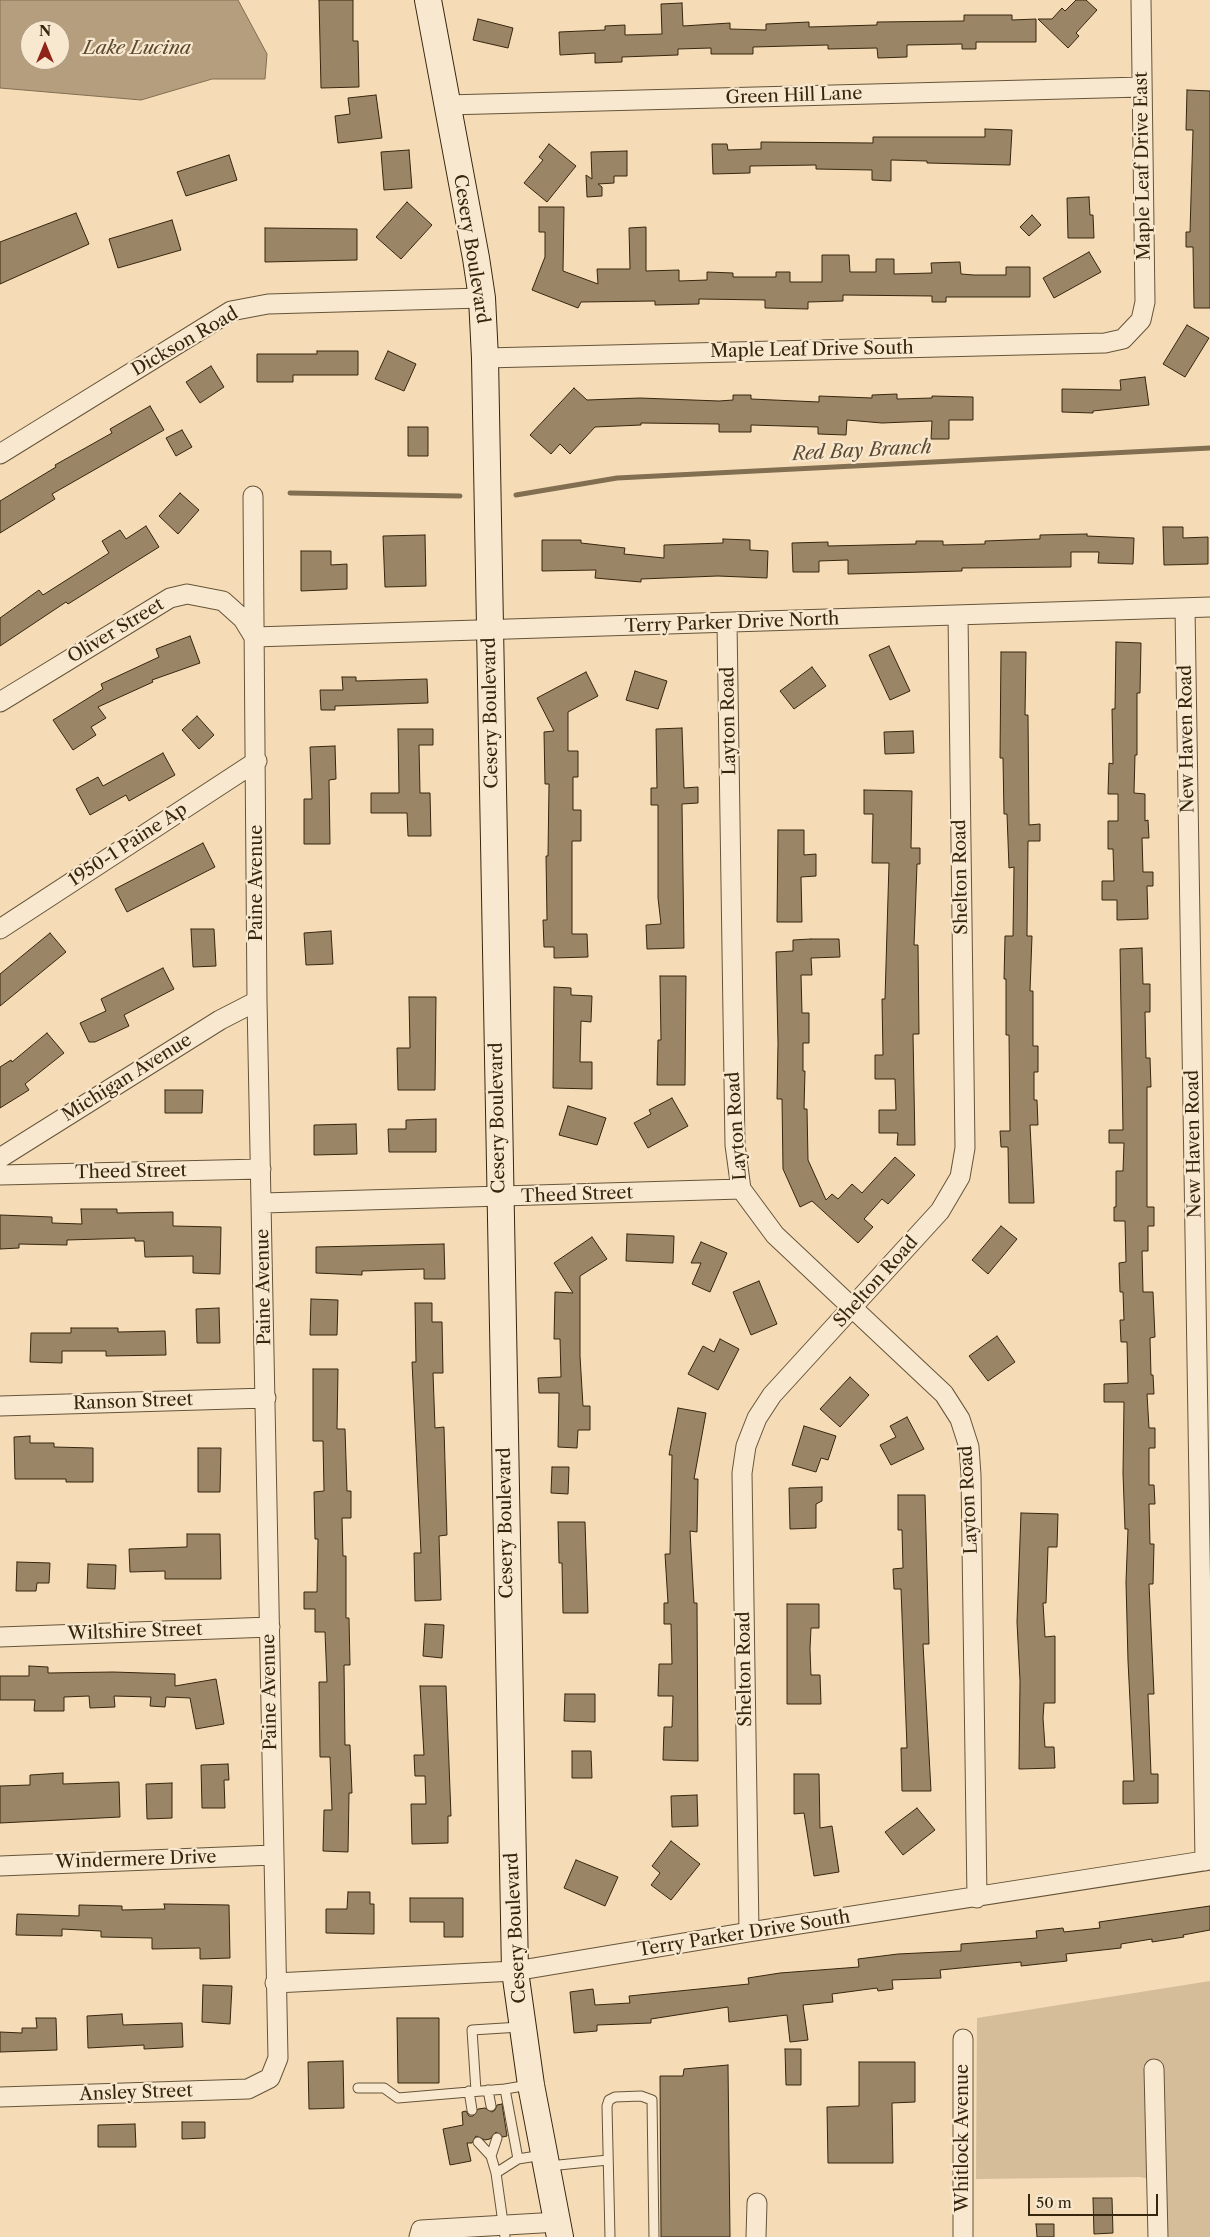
<!DOCTYPE html>
<html>
<head>
<meta charset="utf-8">
<style>
  body { margin:0 }
  #map { position:relative; width:1210px; height:2237px; overflow:hidden; background:#f5dcb7; font-family:"Libre Caslon Text",serif }
  canvas { display:block }
  .north { position:absolute; left:20px; top:20px; width:50px; height:50px; box-sizing:border-box; background:#f8e8d0; border:1px solid #ab9a82; border-radius:50%; rotate:0deg; font-size:14px; font-weight:700; line-height:20px; text-align:center; color:#37260e }
  .north::after { content:''; display:block; margin:auto; width:18px; height:22px; background:#8f2418; clip-path:polygon(50% 0,100% 100%,50% 72%,0 100%) }
  .scale { position:absolute; left:1028px; top:2194px; width:130px; height:22px; box-sizing:border-box; border:2px solid #37260e; border-top:0; padding-left:6px; font-size:15px; line-height:18px; white-space:nowrap; color:#37260e; -webkit-text-stroke:4px #f8e8d0; paint-order:stroke }
</style>
</head>
<body>
<div id="map">
<canvas width="1210" height="2237"></canvas>
<div class="north">N</div>
<div class="scale">50 m</div>
</div>
<script>
const ctx = document.querySelector('canvas').getContext('2d');
ctx.lineJoin = 'round';
function paint(path, color) {
  ctx.fillStyle = color;
  ctx.fill(path, 'evenodd');
}
function shape(rows) {
  const path = new Path2D();
  for (const r of rows) {
    path.moveTo(r[0], r[1]);
    for (let i = 2; i < r.length; i += 2) path.lineTo(r[i], r[i + 1]);
  }
  return path;
}
function stroke(path, color, width, dash) {
  ctx.strokeStyle = color;
  ctx.lineWidth = width;
  ctx.lineCap = dash ? 'butt' : 'round';
  ctx.setLineDash(dash || []);
  ctx.stroke(path);
}
function write(font, color, halo, rows, align = 'center') {
  ctx.font = font + ' "Libre Caslon Text",serif';
  ctx.lineWidth = 4.5;
  ctx.setLineDash([]);
  ctx.textBaseline = 'middle';
  ctx.strokeStyle = halo;
  ctx.fillStyle = color;
  for (const [text, x, y, turn = 0] of rows) {
    ctx.save();
    ctx.translate(x, y);
    ctx.rotate((+turn || 0) * Math.PI / 180);
    ctx.textAlign = isNaN(turn) ? turn : align;
    if (halo) ctx.strokeText(text, 0, 0);
    ctx.fillText(text, 0, 0);
    ctx.restore();
  }
}
paint(shape([
  [1210,1981,1210,2237,1164,2237,1161,2181,1140,2177,976,2179,977,2018]
]), '#d5bd9a');
const water = shape([
  [0,0,238,0,267,54,265,79,212,79,141,100,0,88,0,0],
  [30,30,60,30,60,60,30,60,30,30]
]);
paint(water, '#b49e7e');
stroke(water, '#826e51', 1);
stroke(shape([
  [290,493,460,496],
  [516,495,617,478,1210,448]
]), '#826e51', 5);
const building = shape([
  [319,0,353,0,353,41,358,41,359,87,321,88,319,0],
  [1076,0,1086,0,1097,10,1076,33,1079,36,1068,48,1038,19,1052,19,1062,8,1065,11,1076,0],
  [682,3,683,26,730,23,730,29,766,30,766,24,809,22,809,27,877,25,877,22,964,21,964,15,1012,15,1012,20,1036,19,1036,42,976,42,976,49,962,49,962,44,907,45,907,57,878,58,877,48,828,49,828,45,753,47,753,54,711,54,711,48,678,49,678,55,622,57,622,62,595,63,595,53,560,55,559,32,605,30,605,26,625,25,625,35,662,34,661,4,682,3],
  [478,19,513,28,508,48,473,40,478,19],
  [1187,90,1210,91,1210,308,1194,308,1193,247,1186,247,1186,232,1190,232,1193,130,1186,130,1187,90],
  [376,95,382,138,338,143,335,116,350,114,348,98,376,95],
  [985,129,1012,130,1010,165,927,163,927,161,891,160,891,181,872,180,872,170,816,169,816,165,750,166,750,173,713,174,712,144,727,144,728,150,761,149,761,142,873,143,873,137,985,137,985,129],
  [549,144,576,166,547,202,524,183,543,160,539,157,549,144],
  [409,150,412,188,384,190,381,152,409,150],
  [627,151,627,176,614,176,614,183,598,184,602,187,602,196,587,197,586,175,592,179,591,152,627,151],
  [229,155,237,180,186,196,177,172,229,155],
  [1089,197,1090,215,1093,215,1094,238,1068,238,1067,198,1089,197],
  [407,202,432,225,401,259,376,237,407,202],
  [539,207,564,207,563,271,598,284,597,269,630,269,629,228,646,227,646,271,679,270,679,281,707,280,707,272,733,273,733,277,776,277,776,272,790,272,790,282,822,282,822,255,849,255,850,272,876,272,876,259,894,259,894,274,932,273,931,263,960,262,961,274,974,275,1006,275,1006,267,1030,267,1030,297,946,297,946,302,932,302,932,296,843,295,843,301,808,302,808,309,765,308,765,300,699,299,699,304,655,305,655,301,581,302,578,308,532,290,545,257,545,232,539,232,539,207],
  [76,213,89,244,0,284,0,242,76,213],
  [1032,215,1041,225,1029,236,1020,227,1032,215],
  [172,220,181,250,118,268,109,239,172,220],
  [265,228,357,229,357,260,265,262,265,228],
  [1089,252,1101,272,1054,298,1043,278,1089,252],
  [1187,325,1209,338,1185,377,1163,364,1187,325],
  [317,351,358,351,358,375,293,375,293,382,257,382,257,354,317,354,317,351],
  [388,351,416,364,404,391,375,379,388,351],
  [211,366,224,387,200,403,186,382,211,366],
  [1145,377,1149,405,1093,411,1093,413,1062,412,1062,389,1121,390,1120,380,1145,377],
  [574,388,587,400,640,398,719,401,733,400,733,395,751,395,751,399,819,402,819,396,872,398,872,395,897,394,897,399,932,398,932,396,973,397,973,420,949,420,949,439,931,439,932,421,882,423,847,420,846,435,818,434,818,427,751,425,751,432,719,432,719,424,641,423,641,425,595,427,570,454,560,444,551,454,530,435,574,388],
  [150,406,164,430,52,494,55,499,0,533,0,501,56,467,55,465,112,433,110,429,150,406],
  [408,427,428,427,428,456,408,456,408,427],
  [182,430,192,447,176,456,166,438,182,430],
  [180,493,199,510,178,534,159,516,180,493],
  [146,526,159,547,68,604,66,602,0,646,0,618,39,590,43,595,109,553,102,541,120,530,126,539,146,526],
  [1163,527,1183,527,1183,538,1208,537,1208,564,1164,565,1163,527],
  [1087,534,1087,536,1134,538,1133,564,1098,563,1099,552,1071,552,1071,567,962,568,962,571,848,574,848,560,819,561,819,572,793,572,792,543,828,542,828,546,916,544,916,541,943,541,943,545,985,544,985,541,1040,539,1040,535,1087,534],
  [425,535,426,586,385,587,383,536,425,535],
  [723,539,750,540,750,550,768,551,767,578,718,576,641,579,641,582,595,578,596,570,542,571,542,540,581,540,581,543,625,548,624,554,664,558,664,545,723,543,723,539],
  [301,551,331,551,331,565,347,564,347,589,301,591,301,551],
  [190,636,200,663,152,680,153,682,98,707,106,718,91,727,96,735,73,750,53,720,103,689,101,684,159,657,156,649,190,636],
  [1116,642,1141,643,1140,693,1137,693,1137,755,1135,755,1134,793,1145,794,1145,821,1148,820,1149,838,1142,838,1143,872,1153,872,1153,886,1147,886,1148,919,1117,920,1117,900,1102,900,1102,881,1114,881,1113,849,1108,849,1108,821,1118,821,1118,794,1108,794,1109,763,1113,764,1112,709,1115,709,1116,642],
  [889,646,910,691,890,700,869,655,889,646],
  [1001,652,1026,652,1025,715,1028,715,1029,825,1040,824,1040,841,1028,841,1027,936,1032,936,1030,991,1033,991,1033,1046,1038,1046,1038,1072,1034,1072,1034,1100,1037,1100,1038,1125,1030,1125,1034,1203,1009,1203,1008,1147,1001,1147,1000,1131,1010,1131,1009,1035,1006,1035,1006,979,1004,979,1005,936,1013,936,1014,867,1009,868,1007,814,1004,814,1003,758,1000,758,1001,652],
  [812,667,826,686,794,709,780,691,812,667],
  [635,671,667,681,658,709,626,700,635,671],
  [586,672,598,696,568,712,568,751,578,751,578,777,573,777,573,810,581,810,581,841,572,841,572,934,587,934,588,957,554,958,554,947,544,947,543,920,547,920,546,856,548,856,549,784,545,784,544,732,554,731,537,698,586,672],
  [342,677,356,677,356,681,427,679,428,703,335,706,335,710,321,710,320,690,343,690,342,677],
  [197,716,214,735,199,749,182,730,197,716],
  [682,728,684,788,698,787,698,803,682,804,684,948,647,949,646,925,661,924,658,898,658,805,651,805,651,788,657,788,656,729,682,728],
  [398,729,433,729,433,745,419,745,420,793,430,793,431,836,408,836,407,813,371,813,371,793,399,793,398,729],
  [913,731,914,753,885,754,884,732,913,731],
  [335,746,336,779,329,780,330,844,304,844,304,799,312,799,310,747,335,746],
  [163,753,175,775,129,801,126,795,90,815,76,789,98,777,103,786,163,753],
  [864,790,912,791,911,848,920,848,920,864,917,864,914,945,918,945,919,1034,913,1034,915,1145,897,1145,898,1133,879,1133,879,1110,896,1110,895,1079,875,1079,875,1055,883,1055,882,999,885,999,889,863,872,863,873,814,864,814,864,790],
  [778,830,804,830,804,855,816,854,816,876,801,877,802,922,777,922,778,830],
  [203,843,215,867,127,912,115,889,203,843],
  [191,929,214,929,216,966,193,967,191,929],
  [331,931,333,964,306,965,304,933,331,931],
  [50,933,66,952,0,1006,0,974,50,933],
  [811,939,839,939,840,957,811,958,812,975,801,975,802,1013,809,1013,809,1043,803,1043,803,1071,805,1071,804,1109,807,1109,808,1160,826,1200,832,1194,838,1199,852,1184,862,1193,895,1157,915,1175,888,1204,882,1199,864,1219,873,1227,858,1243,812,1201,800,1207,783,1169,782,1099,777,1099,778,1043,776,952,793,951,793,940,811,939],
  [1142,948,1143,984,1150,984,1150,1012,1145,1012,1146,1058,1150,1058,1151,1087,1147,1087,1147,1207,1154,1207,1154,1226,1148,1226,1148,1251,1142,1251,1143,1292,1153,1292,1155,1337,1150,1338,1151,1375,1153,1375,1154,1394,1147,1394,1149,1428,1155,1428,1155,1448,1149,1448,1149,1485,1154,1485,1155,1504,1149,1504,1150,1544,1154,1544,1153,1584,1149,1584,1154,1694,1148,1694,1151,1774,1158,1774,1158,1803,1123,1804,1123,1781,1134,1781,1128,1661,1126,1582,1128,1529,1125,1529,1123,1473,1124,1402,1104,1402,1104,1384,1128,1383,1127,1342,1121,1342,1120,1320,1124,1320,1123,1292,1120,1292,1119,1263,1126,1262,1125,1221,1114,1221,1114,1207,1116,1207,1116,1171,1123,1171,1124,1143,1109,1143,1109,1130,1123,1130,1120,949,1142,948],
  [163,968,174,989,124,1015,129,1026,95,1042,89,1042,80,1023,106,1011,101,999,163,968],
  [660,976,686,976,685,1085,657,1085,658,1040,661,1040,660,976],
  [554,987,571,988,571,995,592,996,591,1022,581,1021,580,1062,592,1062,592,1089,553,1088,554,987],
  [409,997,436,997,435,1090,398,1090,397,1048,410,1048,409,997],
  [47,1033,64,1053,25,1084,29,1090,0,1108,0,1067,11,1060,12,1062,47,1033],
  [165,1090,203,1090,202,1113,165,1113,165,1090],
  [672,1098,688,1126,648,1148,634,1123,651,1114,649,1110,672,1098],
  [568,1106,606,1118,597,1145,559,1135,568,1106],
  [436,1119,436,1152,389,1152,388,1129,406,1129,406,1120,436,1119],
  [356,1124,357,1154,314,1155,314,1125,356,1124],
  [81,1209,117,1209,117,1213,173,1212,173,1226,221,1227,220,1274,193,1273,193,1256,145,1257,144,1241,135,1241,135,1238,67,1240,67,1245,19,1244,19,1248,0,1249,0,1215,52,1217,52,1223,82,1224,81,1209],
  [1001,1226,1017,1239,988,1274,972,1260,1001,1226],
  [627,1234,674,1236,673,1263,626,1261,627,1234],
  [592,1237,607,1259,580,1276,580,1356,583,1406,590,1406,590,1430,578,1430,577,1448,558,1447,559,1393,539,1393,538,1378,561,1377,560,1339,554,1339,555,1292,573,1293,554,1263,592,1237],
  [701,1242,727,1253,710,1292,692,1284,701,1263,691,1263,701,1242],
  [444,1244,445,1279,424,1279,424,1269,362,1271,362,1275,316,1273,316,1247,444,1244],
  [759,1281,777,1324,751,1335,733,1292,759,1281],
  [311,1299,338,1300,337,1335,310,1335,311,1299],
  [415,1303,432,1303,432,1322,442,1322,443,1373,433,1373,435,1428,444,1427,447,1535,439,1536,441,1600,415,1601,414,1553,421,1553,412,1362,416,1362,415,1303],
  [219,1308,220,1343,197,1343,196,1309,219,1308],
  [71,1328,118,1328,118,1332,165,1331,166,1355,106,1356,106,1351,62,1351,62,1363,30,1362,31,1333,71,1333,71,1328],
  [997,1336,1015,1362,988,1381,969,1356,997,1336],
  [720,1339,739,1349,718,1390,688,1374,703,1346,714,1352,720,1339],
  [313,1369,338,1369,337,1429,345,1429,347,1491,351,1491,351,1518,342,1518,343,1556,346,1556,346,1618,349,1618,350,1665,344,1665,345,1745,350,1745,352,1793,349,1793,348,1852,323,1851,324,1810,332,1810,330,1757,320,1757,319,1682,327,1682,325,1632,315,1632,315,1609,304,1609,304,1592,317,1592,318,1539,315,1539,314,1492,324,1491,323,1441,313,1441,313,1369],
  [850,1377,869,1395,840,1427,820,1409,850,1377],
  [678,1408,706,1413,694,1479,698,1479,697,1532,690,1531,694,1603,697,1603,698,1761,663,1760,664,1727,672,1727,673,1696,658,1696,659,1664,672,1664,671,1624,664,1624,664,1603,668,1603,665,1554,670,1554,672,1455,669,1455,678,1408],
  [907,1417,924,1449,891,1465,880,1445,896,1437,890,1426,907,1417],
  [804,1426,836,1436,828,1460,821,1458,816,1472,792,1465,804,1426],
  [30,1436,30,1443,54,1443,54,1447,93,1448,93,1482,66,1482,66,1479,15,1479,14,1437,30,1436],
  [198,1448,221,1448,220,1492,198,1492,198,1448],
  [552,1467,569,1467,568,1494,551,1493,552,1467],
  [822,1487,822,1501,816,1504,816,1528,790,1529,789,1488,822,1487],
  [898,1495,925,1495,929,1644,923,1644,931,1791,902,1791,901,1748,907,1748,901,1589,894,1589,893,1569,903,1568,902,1530,898,1530,898,1495],
  [1021,1513,1058,1514,1057,1547,1048,1547,1046,1603,1043,1603,1045,1637,1055,1636,1055,1703,1044,1703,1043,1718,1045,1747,1054,1747,1055,1768,1019,1769,1020,1681,1017,1622,1021,1513],
  [558,1522,585,1522,588,1613,563,1613,562,1563,559,1563,558,1522],
  [187,1534,220,1534,221,1579,165,1579,165,1571,130,1572,129,1549,187,1547,187,1534],
  [17,1562,50,1563,49,1583,37,1583,36,1591,16,1591,17,1562],
  [88,1564,116,1565,115,1589,87,1588,88,1564],
  [787,1604,819,1604,819,1628,811,1628,810,1649,811,1675,820,1675,821,1704,787,1704,787,1604],
  [425,1624,444,1625,442,1658,423,1656,425,1624],
  [29,1666,48,1667,48,1673,113,1672,175,1674,175,1686,216,1679,224,1724,196,1729,190,1698,166,1697,165,1707,150,1706,151,1697,114,1696,115,1707,90,1708,89,1696,64,1697,64,1711,34,1711,35,1700,0,1700,0,1676,29,1676,29,1666],
  [420,1686,446,1686,451,1816,448,1816,448,1843,412,1844,411,1804,426,1804,425,1776,415,1776,414,1755,424,1755,420,1686],
  [565,1694,595,1694,595,1722,564,1721,565,1694],
  [572,1751,591,1751,592,1778,572,1778,572,1751],
  [228,1764,229,1780,224,1780,225,1808,202,1808,201,1765,228,1764],
  [63,1773,63,1784,119,1782,120,1817,0,1823,0,1786,30,1785,30,1775,63,1773],
  [794,1774,819,1774,820,1828,832,1826,839,1872,814,1876,804,1813,794,1814,794,1774],
  [172,1783,172,1818,147,1819,146,1784,172,1783],
  [697,1795,698,1826,672,1827,671,1796,697,1795],
  [917,1808,935,1830,903,1855,885,1832,917,1808],
  [671,1841,700,1864,671,1900,651,1885,660,1873,652,1866,671,1841],
  [576,1860,618,1877,605,1906,564,1888,576,1860],
  [348,1892,370,1892,370,1904,374,1904,374,1934,326,1933,326,1909,347,1909,348,1892],
  [410,1898,463,1898,463,1937,444,1937,444,1922,410,1922,410,1898],
  [164,1904,229,1905,230,1958,200,1959,200,1948,152,1949,152,1938,101,1937,101,1931,62,1929,62,1936,16,1935,17,1914,79,1916,79,1905,122,1906,122,1910,165,1909,164,1904],
  [1210,1906,1210,1930,1183,1935,1184,1937,1152,1942,1152,1939,1121,1944,1121,1948,1066,1954,1067,1961,1021,1966,1021,1962,940,1970,941,1978,892,1980,893,1989,878,1991,877,1988,832,1994,833,2002,803,2005,808,2040,790,2042,787,2015,729,2022,728,2007,651,2019,651,2023,597,2025,597,2031,574,2033,570,1992,593,1989,595,2005,630,2003,629,1996,749,1984,748,1978,780,1973,859,1967,858,1959,898,1954,961,1951,961,1944,1037,1938,1036,1931,1063,1928,1064,1932,1100,1928,1099,1922,1210,1906],
  [203,1985,232,1986,230,2024,202,2022,203,1985],
  [122,2014,123,2025,182,2023,183,2047,144,2049,144,2045,88,2048,87,2016,122,2014],
  [36,2018,56,2018,57,2050,0,2052,0,2032,22,2033,22,2028,37,2028,36,2018],
  [397,2018,439,2018,439,2083,398,2083,397,2018],
  [785,2049,801,2049,801,2085,786,2085,785,2049],
  [343,2061,344,2108,309,2109,308,2062,343,2061],
  [859,2062,915,2062,915,2102,892,2103,893,2163,828,2163,827,2107,859,2106,859,2062],
  [728,2065,730,2237,661,2237,660,2076,683,2076,684,2069,728,2065],
  [502,2104,507,2136,503,2137,496,2132,490,2139,485,2140,476,2136,472,2143,467,2143,471,2161,450,2165,443,2129,463,2125,462,2112,466,2111,469,2116,473,2116,478,2109,485,2108,492,2112,495,2110,497,2105,502,2104],
  [182,2122,205,2122,205,2138,182,2139,182,2122],
  [135,2124,136,2147,98,2147,98,2125,135,2124],
  [1093,2198,1112,2198,1113,2233,1094,2234,1093,2198],
  [1036,2224,1054,2224,1054,2237,1037,2237,1036,2224]
]);
paint(building, '#9a8566');
stroke(building, '#37260e', 1);
const service = shape([
  [358,2088,384,2088,398,2098,505,2089,529,2085],
  [488,2090,491,2106],
  [469,2091,472,2110],
  [476,2091,472,2030,520,2027],
  [478,2142,491,2156],
  [518,2159,543,2155],
  [549,2166,608,2160],
  [496,2173,491,2156,497,2138],
  [505,2237,496,2173,518,2159,505,2089],
  [610,2237,607,2106,609,2100,615,2097,641,2096,652,2100,654,2237]
]);
const minor = shape([
  [446,105,1142,87],
  [485,358,1105,343,1123,339,1141,320,1145,302,1141,0],
  [0,454,231,311,268,304,482,298],
  [1185,608,1205,1861],
  [727,623,735,1145,741,1189,775,1235,944,1394,960,1419,969,1447,971,1475,977,1898],
  [0,702,170,598,187,594,223,601,243,619,254,637,1210,607],
  [0,929,257,761],
  [0,1158,220,1020,257,1001],
  [0,1175,261,1169],
  [263,1203,741,1189],
  [0,1406,266,1398],
  [0,1637,270,1627],
  [0,1866,273,1855],
  [749,1932,742,1473,746,1446,757,1418,772,1395,940,1211,960,1177,965,1148,958,615],
  [275,1983,515,1971,749,1932,1210,1860],
  [963,2039,963,2237],
  [1154,2069,1158,2237],
  [0,2097,248,2089,270,2078,278,2058,257,1001,253,496],
  [419,2237,421,2230,558,2222],
  [756,2237,757,2203]
]);
const secondary = shape([
  [428,0,476,258,482,298,485,358,515,1971,531,2085,560,2237]
]);
stroke(service, '#665438', 11);
stroke(minor, '#665438', 21);
stroke(secondary, '#37260e', 28);
stroke(service, '#f8e8d0', 9);
stroke(minor, '#f8e8d0', 19);
stroke(secondary, '#f8e8d0', 26);
write('18px', '#37260e', '#f8e8d0', [
  ["Green Hill Lane",794,96,-2],
  ["Maple Leaf Drive East",1143,166,-91],
  ["Cesery Boulevard",471,249,81],
  ["Dickson Road",185,342,-30],
  ["Maple Leaf Drive South",812,350,-1],
  ["Terry Parker Drive North",732,623,-2],
  ["Oliver Street",116,631,-31],
  ["Cesery Boulevard",491,713,-91],
  ["Layton Road",729,721,-91],
  ["New Haven Road",1187,739,-91],
  ["1950-1 Paine Ap",128,845,-33],
  ["Shelton Road",961,877,-91],
  ["Paine Avenue",257,883,-90],
  ["Michigan Avenue",127,1078,-32],
  ["Cesery Boulevard",498,1118,-91],
  ["Layton Road",737,1126,-94],
  ["New Haven Road",1194,1144,-91],
  ["Theed Street",131,1172,-1],
  ["Theed Street",577,1195,-2],
  ["Shelton Road",876,1282,-48],
  ["Paine Avenue",264,1287,-91],
  ["Ranson Street",133,1402,-2],
  ["Layton Road",969,1500,-93],
  ["Cesery Boulevard",506,1523,-91],
  ["Wiltshire Street",135,1632,-2],
  ["Shelton Road",745,1669,-91],
  ["Paine Avenue",270,1692,-91],
  ["Windermere Drive",136,1860,-2],
  ["Cesery Boulevard",516,1928,-93],
  ["Terry Parker Drive South",744,1934,-9],
  ["Ansley Street",136,2093,-2],
  ["Whitlock Avenue",963,2138,-90]
]);
write('italic 19px', '#5c4a30', '#f8e8d0', [
  ["Lake Lucina",137,49],
  ["Red Bay Branch",862,451,-3]
]);
</script>
</body>
</html>
